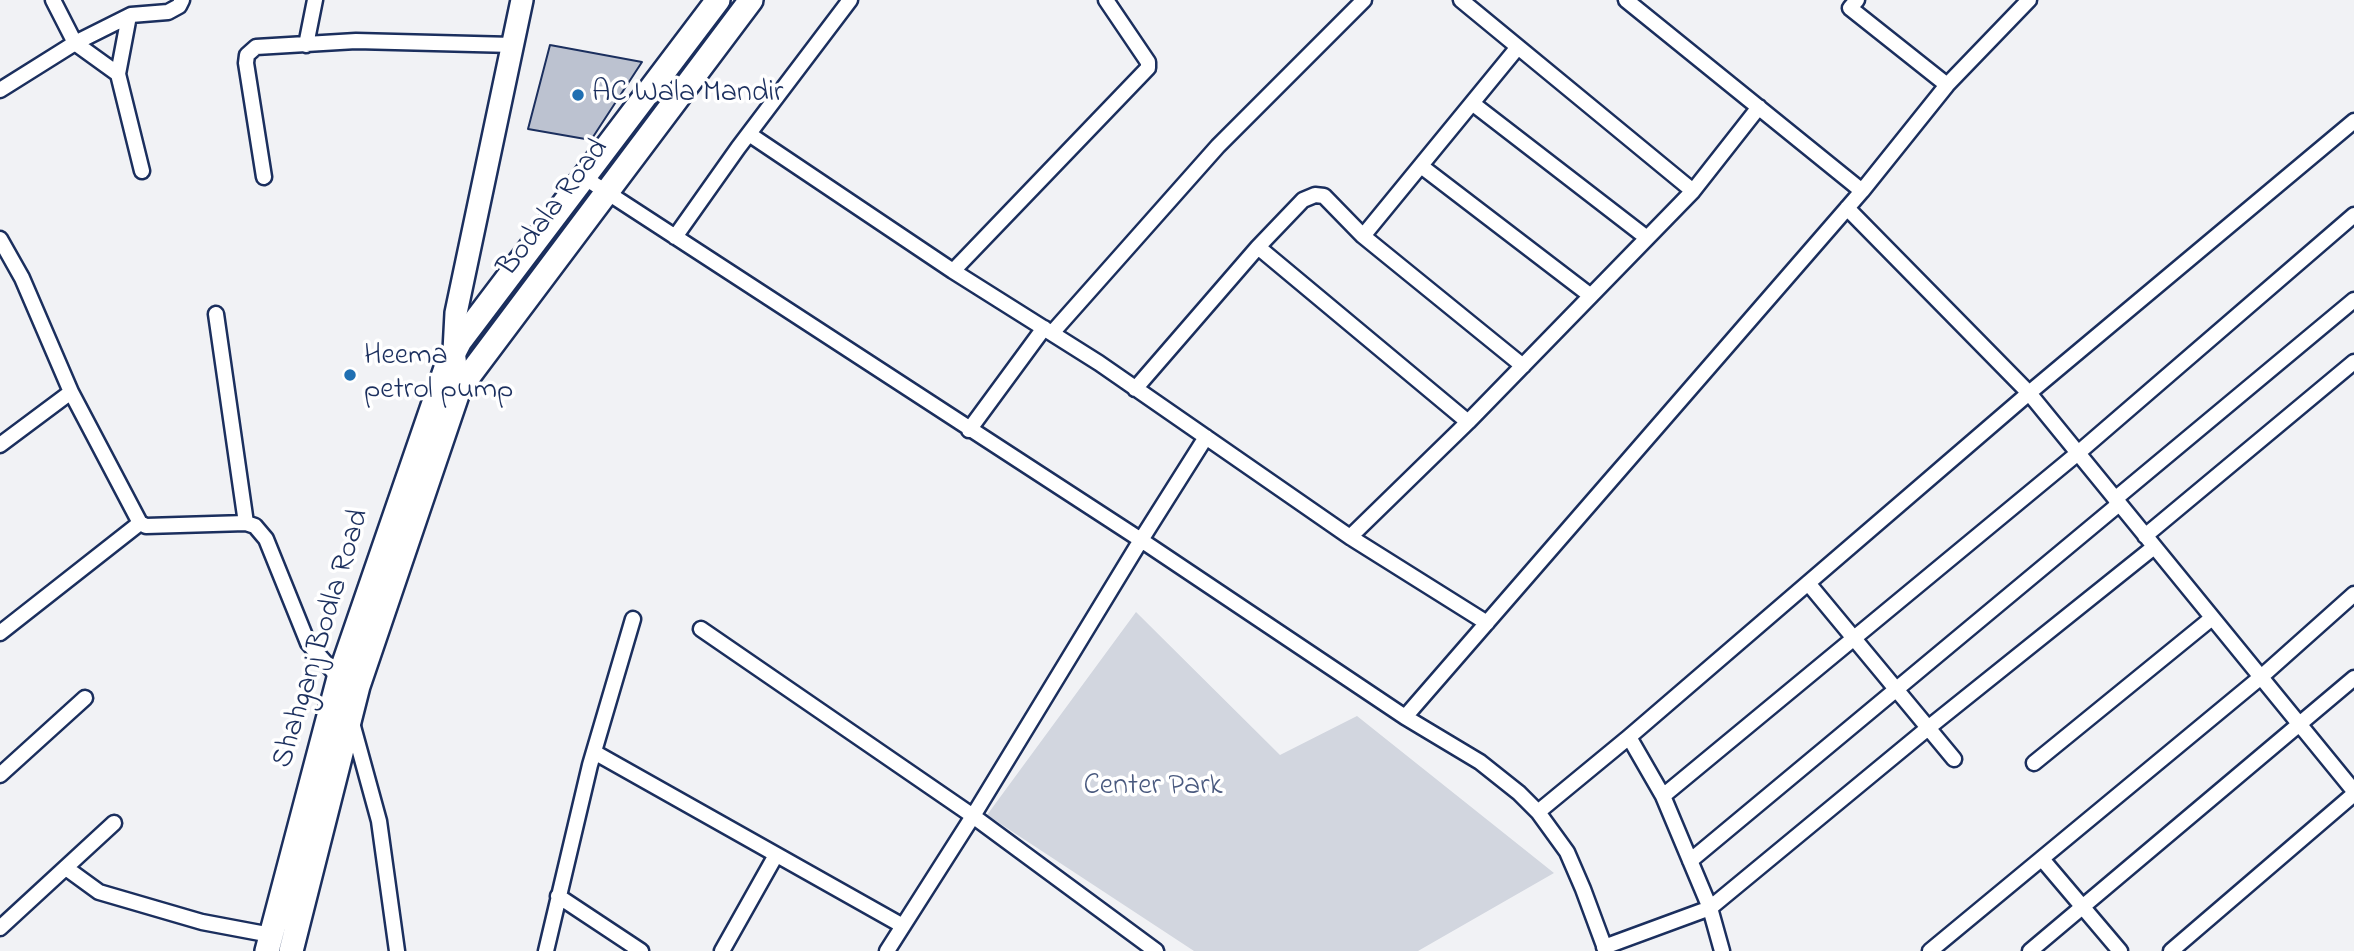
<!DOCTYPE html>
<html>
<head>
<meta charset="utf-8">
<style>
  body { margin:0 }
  canvas { display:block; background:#f1f2f5 }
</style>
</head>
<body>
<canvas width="2354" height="951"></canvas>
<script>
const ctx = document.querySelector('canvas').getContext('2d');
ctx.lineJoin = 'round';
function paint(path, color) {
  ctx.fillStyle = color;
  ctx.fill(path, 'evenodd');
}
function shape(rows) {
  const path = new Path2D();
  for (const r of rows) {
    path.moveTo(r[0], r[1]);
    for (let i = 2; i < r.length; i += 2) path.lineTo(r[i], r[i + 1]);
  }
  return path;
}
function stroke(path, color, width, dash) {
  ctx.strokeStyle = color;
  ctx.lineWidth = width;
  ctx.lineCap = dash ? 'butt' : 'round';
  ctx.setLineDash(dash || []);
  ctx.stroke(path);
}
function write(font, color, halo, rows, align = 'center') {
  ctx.font = font + ' "Indie Flower",sans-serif';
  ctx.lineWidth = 7;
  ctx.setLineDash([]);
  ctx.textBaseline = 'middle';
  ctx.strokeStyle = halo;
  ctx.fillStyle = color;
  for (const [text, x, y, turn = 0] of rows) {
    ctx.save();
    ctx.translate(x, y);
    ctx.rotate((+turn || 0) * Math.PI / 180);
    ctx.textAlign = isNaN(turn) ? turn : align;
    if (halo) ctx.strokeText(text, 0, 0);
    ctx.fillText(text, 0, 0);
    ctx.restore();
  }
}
paint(shape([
  [1136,612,1280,755,1357,716,1554,873,1418,951,1194,951,987,815]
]), '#d2d6df');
const building = shape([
  [550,45,642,62,591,140,528,129,550,45]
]);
paint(building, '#bcc2d0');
stroke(building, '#1b2f5e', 2);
const street = shape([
  [53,0,75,43,118,74,142,171],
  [1461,0,1693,191],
  [1626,0,1862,191],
  [1857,0,1850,8,1947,85],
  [306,45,315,0],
  [1518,47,1363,236,1523,366],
  [118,74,129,16],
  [0,90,75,43,131,15,168,12,179,6,182,0],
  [1472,103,1647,238],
  [749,134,953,271,1148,68,1148,62,1106,0],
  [1421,166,1591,296],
  [264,177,246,63,247,55,256,47,356,41,513,45],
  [585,178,1141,540,1405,717,1480,762,1519,793,1538,812,1567,852,1583,889,1606,951],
  [1847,208,2029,393,2354,791],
  [675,237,738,148,850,0],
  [0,239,22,278,71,392,140,523,146,526,246,523,255,526,266,539,308,643,339,678,344,680],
  [1258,247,1303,200,1315,195,1324,196,1363,236],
  [953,271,1099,363,1350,537,1487,623],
  [216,314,246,523],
  [1052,333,1218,146,1364,0],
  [1135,389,1258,247,1468,422],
  [969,430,1044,328],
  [0,445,71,392],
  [2115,499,2354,300],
  [2145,536,2354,362],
  [1350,537,1468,422,1693,191,1759,107],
  [1808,583,1954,759],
  [701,629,973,816,1156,951],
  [0,633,140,523],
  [1405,717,1862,191,1947,85,2029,0],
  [351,719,379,821,397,951],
  [1629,737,1663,796,1710,908,1722,951],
  [594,752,903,926],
  [2034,763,2212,618],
  [0,775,85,698],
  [1663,796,2078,453,2354,215],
  [1538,812,1629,737,2029,393,2354,121],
  [2042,859,2120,951],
  [1690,861,2119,504],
  [66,868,99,892,202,922,271,935],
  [558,896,641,951],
  [0,928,114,823],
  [1604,947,1710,908,1928,728,2154,547],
  [546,951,590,765,633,619],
  [722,951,776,855],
  [887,951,973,816,1141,540,1206,437],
  [1930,951,2261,677,2354,594],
  [2030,951,2354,678],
  [2171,951,2354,794]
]);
const secondary = shape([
  [459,389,454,351,456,313,522,0]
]);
const primary = shape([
  [267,951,339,678,446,368,460,341,718,0],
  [291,951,358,686,459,389,751,0]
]);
stroke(street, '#1b2f5e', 19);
stroke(secondary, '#1b2f5e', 26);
stroke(primary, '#1b2f5e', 28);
stroke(street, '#fff', 14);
stroke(secondary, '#fff', 21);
stroke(primary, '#fff', 23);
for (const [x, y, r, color] of [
  [578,95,7,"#1f6fb2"],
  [350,375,7,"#1f6fb2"]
]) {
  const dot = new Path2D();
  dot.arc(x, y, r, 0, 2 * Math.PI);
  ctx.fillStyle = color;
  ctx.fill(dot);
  stroke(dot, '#fff', 2.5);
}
write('30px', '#1b2f5e', '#fff', [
  ["AC Wala Mandir",592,95],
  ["Heema",364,358],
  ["petrol pump",364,392]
], 'left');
write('30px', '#1b2f5e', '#fff', [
  ["Bodala Road",555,209,-53],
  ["Shahganj Bodla Road",323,639,-73]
]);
write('30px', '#49597e', '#fff', [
  ["Center Park",1153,788]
]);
</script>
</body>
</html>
